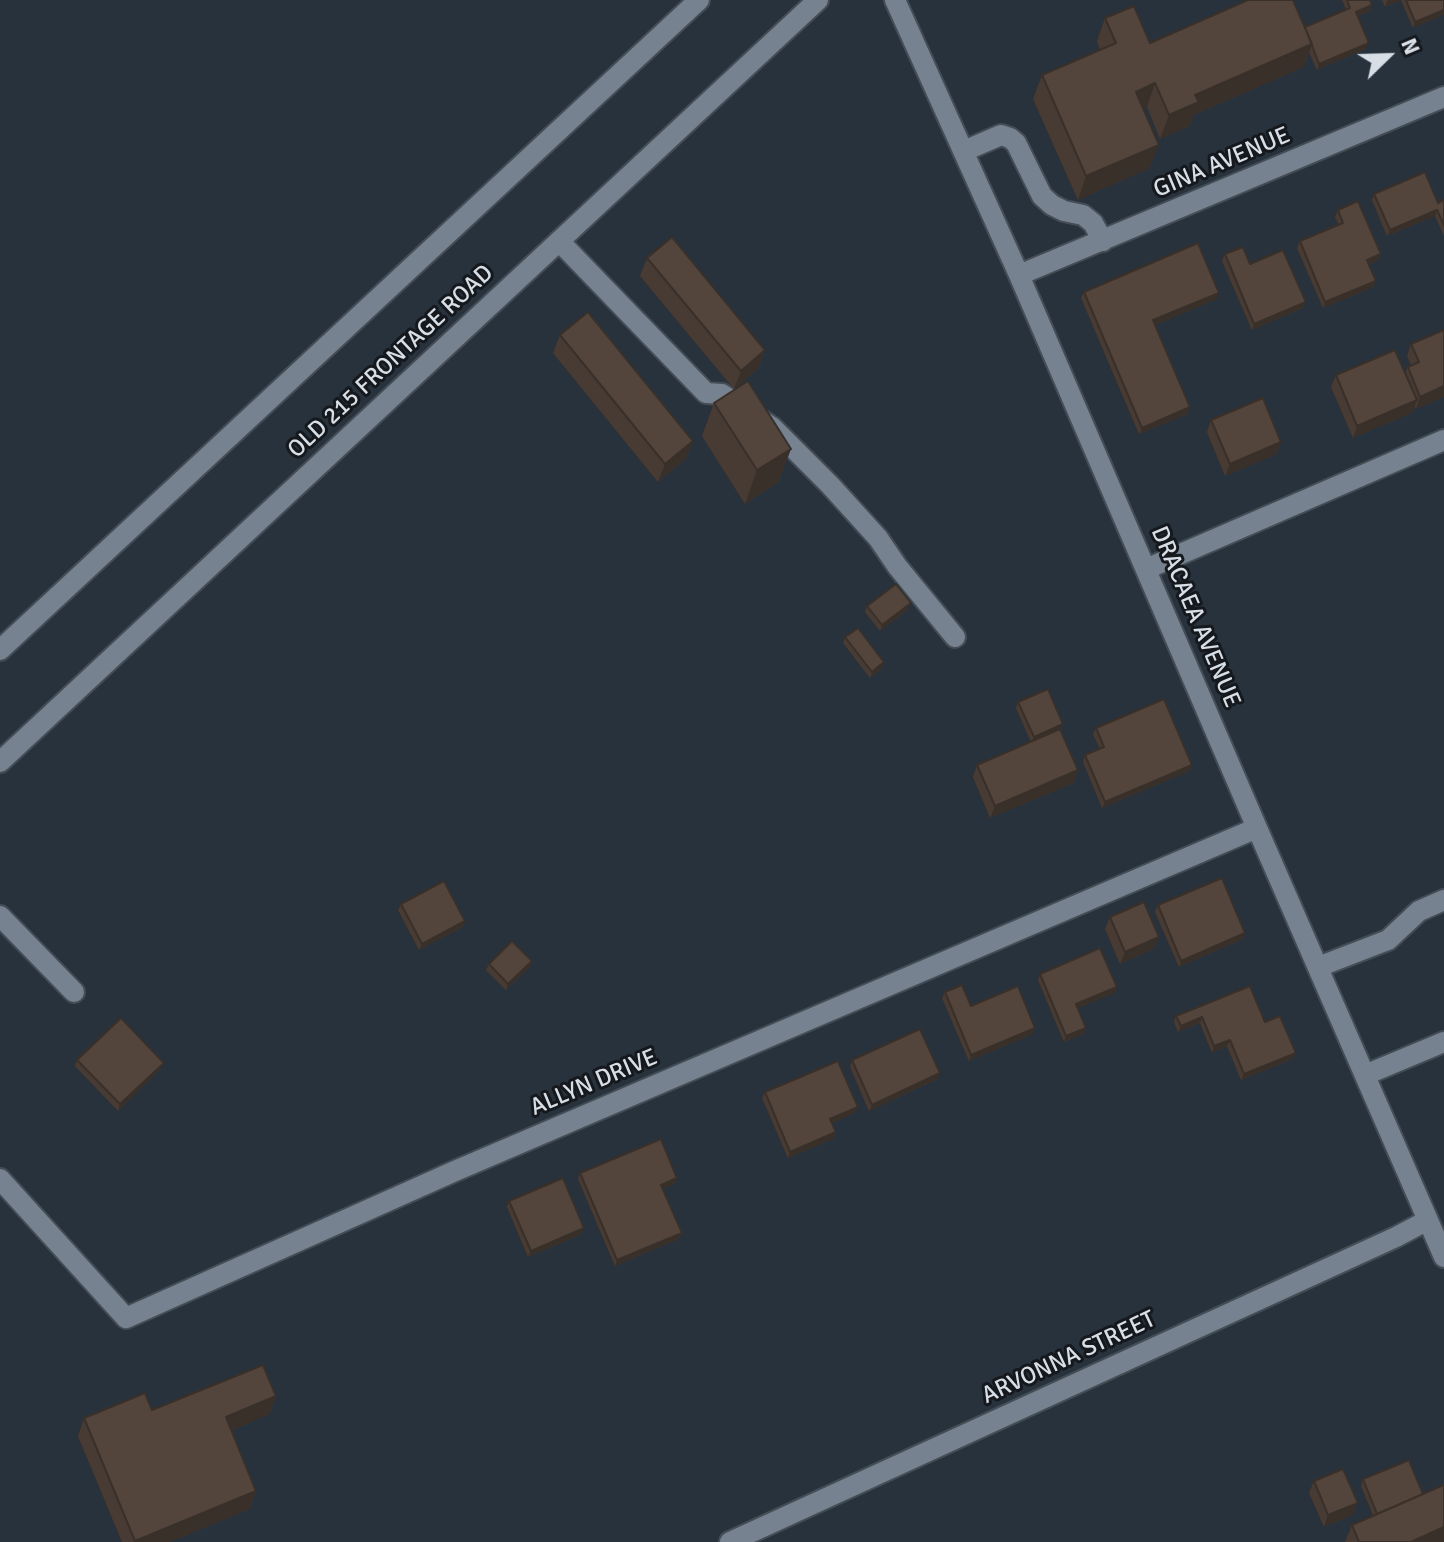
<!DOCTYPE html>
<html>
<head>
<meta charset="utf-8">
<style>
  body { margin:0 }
  #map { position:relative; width:1444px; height:1542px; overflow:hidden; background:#28323d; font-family:Signika,sans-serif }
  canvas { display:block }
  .north { position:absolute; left:1348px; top:16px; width:80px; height:80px; -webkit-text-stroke:6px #15191e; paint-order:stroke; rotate:67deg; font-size:22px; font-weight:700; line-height:32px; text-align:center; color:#d8dee6 }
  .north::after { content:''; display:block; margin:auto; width:28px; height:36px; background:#d8dee6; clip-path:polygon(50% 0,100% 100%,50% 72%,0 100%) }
</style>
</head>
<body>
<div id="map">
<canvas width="1444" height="1542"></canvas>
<div class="north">N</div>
</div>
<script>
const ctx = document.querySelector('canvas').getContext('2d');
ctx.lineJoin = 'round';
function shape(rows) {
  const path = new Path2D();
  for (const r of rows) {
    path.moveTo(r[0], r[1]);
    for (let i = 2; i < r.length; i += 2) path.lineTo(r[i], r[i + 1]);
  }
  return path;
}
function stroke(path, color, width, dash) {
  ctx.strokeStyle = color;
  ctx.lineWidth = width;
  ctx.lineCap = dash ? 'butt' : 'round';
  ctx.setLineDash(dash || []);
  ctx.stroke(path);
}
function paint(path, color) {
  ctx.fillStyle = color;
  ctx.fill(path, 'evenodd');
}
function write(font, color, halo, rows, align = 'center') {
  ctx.font = font + ' Signika,sans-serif';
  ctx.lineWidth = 6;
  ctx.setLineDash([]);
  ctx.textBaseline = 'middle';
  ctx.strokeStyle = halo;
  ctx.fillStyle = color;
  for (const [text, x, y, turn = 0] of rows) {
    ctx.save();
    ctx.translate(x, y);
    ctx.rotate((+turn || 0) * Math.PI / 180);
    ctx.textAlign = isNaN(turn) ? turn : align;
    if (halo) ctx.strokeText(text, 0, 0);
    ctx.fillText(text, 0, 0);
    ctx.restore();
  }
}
const minor = shape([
  [895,0,1019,275,1257,828,1444,1257],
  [964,151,1001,135,1010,138,1016,143,1042,196,1052,205,1064,211,1083,215,1093,223,1103,241],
  [559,241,706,393,722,394,772,427,830,485,878,538,897,566,955,637],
  [1019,275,1444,97],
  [1146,569,1444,440],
  [0,650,699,0],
  [0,762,818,0],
  [0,916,74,992],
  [1318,967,1388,940,1419,911,1444,900],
  [1365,1075,1444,1042],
  [0,1179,126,1318,455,1171,1257,828],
  [730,1542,1396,1237,1428,1220]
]);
stroke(minor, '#444d56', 24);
stroke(minor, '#76828f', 20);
paint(shape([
  [1342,0,1370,0,1372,5,1370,11,1358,16,1366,49,1317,70,1309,52,1304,67,1194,115,1190,126,1160,139,1147,107,1143,108,1150,168,1078,200,1033,99,1042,75,1100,50,1097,41,1105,18,1150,43,1305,27,1346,9],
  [1382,0,1444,0,1413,28,1401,0,1385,7],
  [1374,194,1438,203,1444,200,1444,236,1435,216,1387,236,1372,200],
  [1338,210,1379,260,1369,264,1374,287,1323,308,1297,248,1300,241,1339,225,1335,217],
  [1225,254,1250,264,1306,302,1303,308,1252,330,1222,261],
  [647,258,765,350,759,368,734,389,640,276],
  [1084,292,1217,299,1155,325,1190,407,1188,414,1139,434,1081,298],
  [560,335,693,441,686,459,658,482,553,353],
  [1411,344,1444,397,1416,409,1415,406,1412,413,1353,438,1331,387,1336,375,1405,373,1408,367,1411,365,1407,356],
  [714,403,779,482,745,504,702,436],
  [1211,420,1281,442,1277,454,1225,476,1207,432],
  [867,606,908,610,880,631,865,612],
  [845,637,884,662,882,669,870,678,843,643],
  [1018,702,1063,724,1061,730,1078,770,1074,783,990,818,973,777,977,765,1031,742,1016,708],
  [1096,728,1192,765,1190,771,1102,808,1083,762,1085,755,1100,749,1093,734],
  [401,904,465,921,463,927,419,950,398,910],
  [1158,905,1245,933,1243,939,1179,967,1155,912],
  [1110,917,1159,937,1154,949,1120,964,1105,929],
  [532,961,530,967,506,990,486,970,489,964],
  [1040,974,1117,987,1115,993,1078,1008,1086,1028,1084,1034,1064,1042,1038,980],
  [945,992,971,1006,1035,1028,1033,1034,969,1061,942,998],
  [1176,1016,1265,1022,1293,1059,1241,1080,1227,1046,1212,1053,1200,1023,1178,1032,1174,1022],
  [77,1060,161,1069,118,1111,75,1066],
  [852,1060,938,1079,869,1111,850,1067],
  [765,1092,855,1113,832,1123,836,1132,833,1139,788,1158,762,1098],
  [580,1173,675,1184,663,1189,679,1239,615,1266,578,1179],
  [509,1201,582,1234,528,1257,507,1207],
  [276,1396,270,1414,231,1431,256,1491,250,1509,170,1542,122,1542,78,1436,84,1418],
  [1363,1479,1423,1494,1444,1542,1345,1542,1352,1525,1373,1515,1361,1486],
  [1314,1481,1353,1515,1324,1527,1309,1493]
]), '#473b34');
paint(shape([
  [1389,0,1401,0,1385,7,1387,1],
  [1372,5,1370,11,1353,18,1356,12],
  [1444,10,1444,15,1413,28,1415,22],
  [1369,43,1366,49,1317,70,1319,64],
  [1312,44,1304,67,1194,115,1190,126,1160,139,1169,115,1195,95],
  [1155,83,1147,107,1127,115,1136,92],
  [1159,145,1150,168,1078,200,1086,176],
  [1437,210,1435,216,1387,236,1390,230],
  [1381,254,1379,260,1365,266,1367,260],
  [1376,281,1374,287,1323,308,1325,302],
  [1219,293,1217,299,1151,327,1153,320],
  [1306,302,1303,308,1252,330,1254,324],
  [765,350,759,368,734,389,741,371],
  [1444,386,1444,397,1416,409,1420,397],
  [1417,400,1412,413,1353,438,1357,426],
  [1190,407,1188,414,1139,434,1142,428],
  [693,441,686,459,658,482,665,464],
  [1281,442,1277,454,1225,476,1230,464],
  [791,449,779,482,745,504,757,470],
  [911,603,908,610,880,631,882,625],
  [884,662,882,669,870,678,872,672],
  [1063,724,1061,730,1031,743,1034,737],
  [1192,765,1190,771,1102,808,1105,802],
  [1078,770,1074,783,990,818,995,806],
  [465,921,463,927,419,950,422,944],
  [1245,933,1243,939,1179,967,1181,961],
  [1159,937,1154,949,1120,964,1125,952],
  [532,961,530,967,506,990,508,984],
  [1117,987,1115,993,1074,1010,1076,1004],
  [1202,1017,1200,1023,1178,1032,1181,1026],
  [1035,1028,1033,1034,969,1061,971,1055],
  [1086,1028,1084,1034,1064,1042,1066,1036],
  [1230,1040,1227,1046,1212,1053,1214,1046],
  [1296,1053,1293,1059,1241,1080,1244,1074],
  [164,1063,161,1069,118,1111,120,1104],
  [940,1073,938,1079,869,1111,872,1105],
  [858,1107,855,1113,828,1125,830,1119],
  [836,1132,833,1139,788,1158,790,1152],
  [677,1178,675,1184,659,1191,661,1185],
  [584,1228,582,1234,528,1257,531,1251],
  [682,1233,679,1239,615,1266,617,1260],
  [276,1396,270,1414,219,1436,226,1417],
  [256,1491,250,1509,170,1542,135,1542],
  [1358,1503,1353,1515,1324,1527,1328,1515],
  [1444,1527,1444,1542,1411,1542]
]), '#3a302a');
const building = shape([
  [1248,0,1293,0,1312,44,1195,95,1199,102,1169,115,1155,83,1136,92,1159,145,1086,176,1042,75,1116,43,1105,18,1134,6,1150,43,1248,0],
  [1347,0,1370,0,1372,5,1356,12,1369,43,1319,64,1305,27,1350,8,1347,0],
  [1406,0,1444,0,1444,10,1415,22,1406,0],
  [1425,172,1438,203,1444,200,1444,225,1437,210,1390,230,1374,194,1425,172],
  [1358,201,1381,254,1367,260,1376,281,1325,302,1300,241,1343,223,1338,210,1358,201],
  [672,237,765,350,741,371,647,258,672,237],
  [1198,243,1219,293,1153,320,1190,407,1142,428,1084,292,1198,243],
  [1243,247,1250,264,1283,250,1306,302,1254,324,1225,254,1243,247],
  [588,312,693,441,665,464,560,335,588,312],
  [1444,330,1444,386,1420,397,1408,367,1419,362,1411,344,1444,330],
  [1395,350,1417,400,1357,426,1336,375,1395,350],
  [748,381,791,449,757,470,714,403,748,381],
  [1263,398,1281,442,1230,464,1211,420,1263,398],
  [896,584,911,603,882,625,867,606,896,584],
  [858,628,884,662,872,672,845,637,858,628],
  [1048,689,1063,724,1034,737,1018,702,1048,689],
  [1164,699,1192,765,1105,802,1085,755,1104,747,1096,728,1164,699],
  [1060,729,1078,770,995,806,977,765,1060,729],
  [1222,878,1245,933,1181,961,1158,905,1222,878],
  [444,881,465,921,422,944,401,904,444,881],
  [1144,902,1159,937,1125,952,1110,917,1144,902],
  [512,941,532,961,508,984,489,964,512,941],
  [1100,948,1117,987,1076,1004,1086,1028,1066,1036,1040,974,1100,948],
  [962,985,971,1006,1018,986,1035,1028,971,1055,945,992,962,985],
  [1250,986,1265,1022,1280,1016,1296,1053,1244,1074,1230,1040,1214,1046,1202,1017,1181,1026,1176,1016,1250,986],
  [121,1018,164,1063,120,1104,77,1060,121,1018],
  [920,1029,940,1073,872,1105,852,1060,920,1029],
  [838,1061,858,1107,830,1119,836,1132,790,1152,765,1092,838,1061],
  [661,1139,677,1178,661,1185,682,1233,617,1260,580,1173,661,1139],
  [563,1178,584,1228,531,1251,509,1201,563,1178],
  [263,1365,276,1396,226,1417,256,1491,135,1541,84,1418,145,1393,152,1410,263,1365],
  [1409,1460,1423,1494,1377,1514,1363,1479,1409,1460],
  [1343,1469,1358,1503,1328,1515,1314,1481,1343,1469],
  [1444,1485,1444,1527,1411,1542,1359,1542,1352,1525,1444,1485]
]);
paint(building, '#53453c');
stroke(building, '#3a302a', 2);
write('24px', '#d8dee6', '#15191e', [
  ["GINA AVENUE",1222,163,-23],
  ["OLD 215 FRONTAGE ROAD",391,362,-43],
  ["DRACAEA AVENUE",1195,617,67],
  ["ALLYN DRIVE",594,1083,-23],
  ["ARVONNA STREET",1069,1358,-25]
]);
</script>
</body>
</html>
